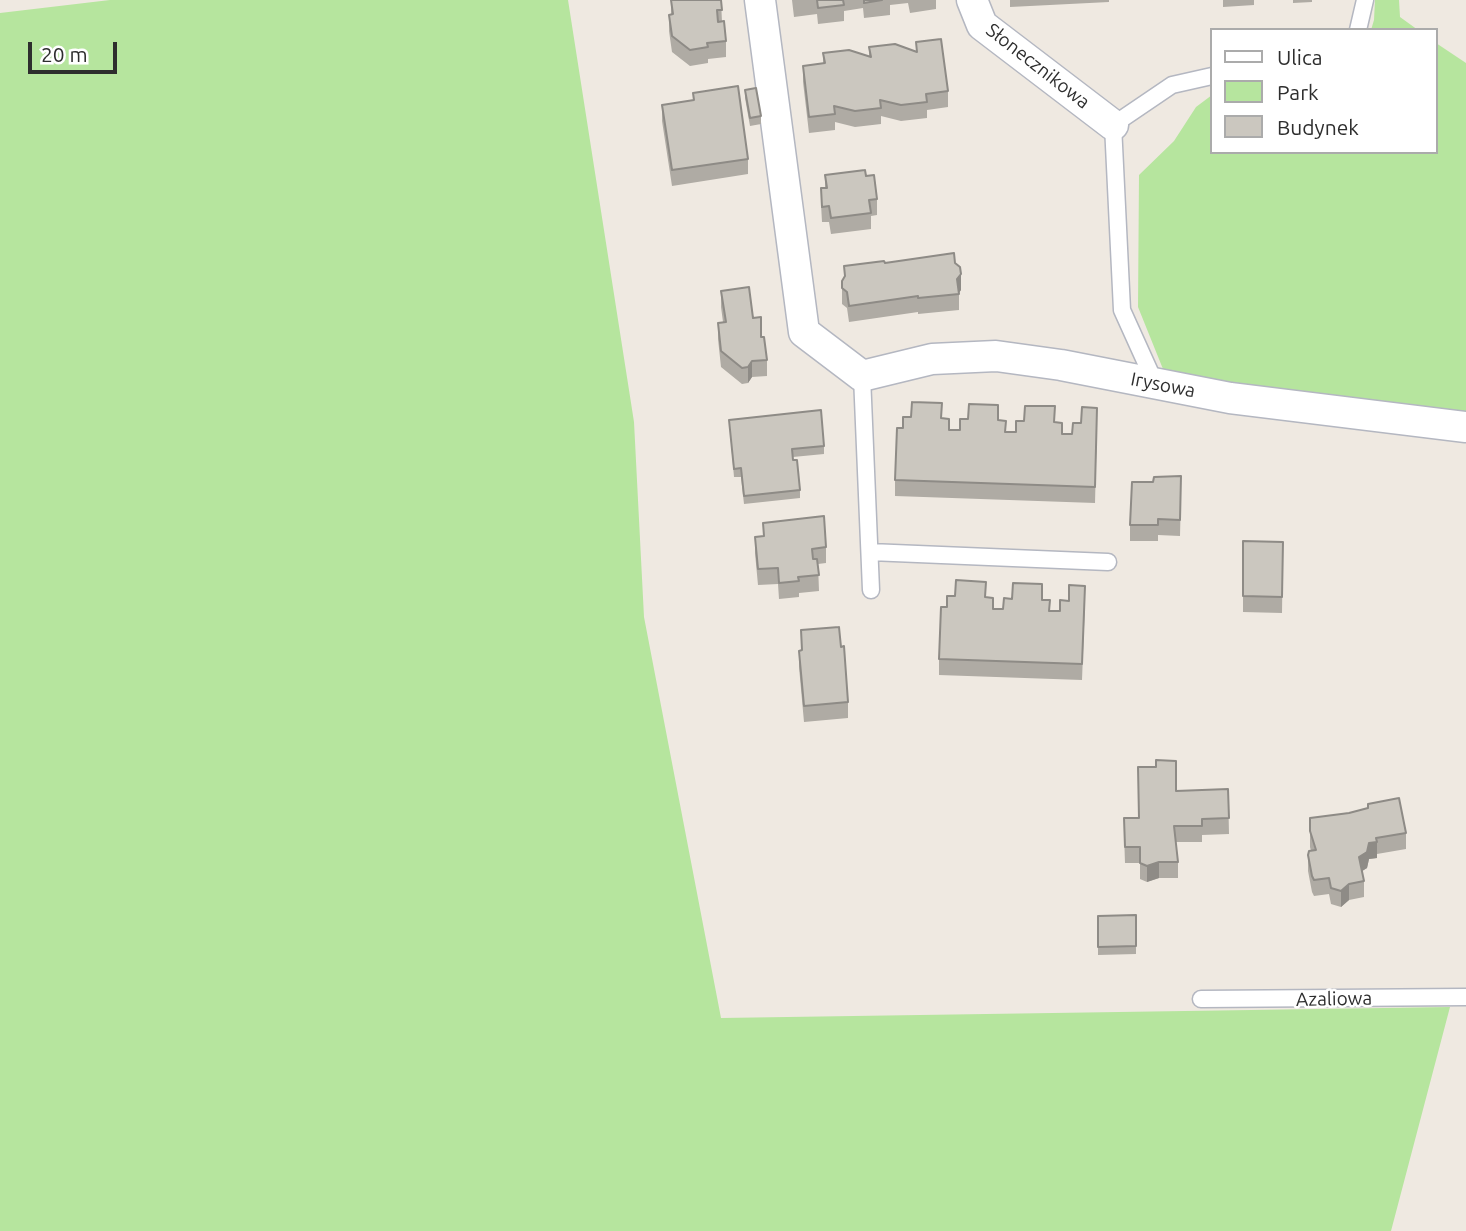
<!DOCTYPE html>
<html>
<head>
<meta charset="utf-8">
<style>
  body { margin:0 }
  #map { position:relative; width:1466px; height:1231px; overflow:hidden; background:#efe9e1; font-family:Ubuntu,sans-serif }
  canvas { display:block }
  .legend { position:absolute; left:1210px; top:28px; width:228px; height:126px; box-sizing:border-box; background:#fff; border:2px solid #ababab; margin:0; padding:9px 12px; list-style:none; font-size:21px; color:#2e2e2e }
  .legend li { display:flex; align-items:center; gap:14px; height:35px }
  .legend b { width:35px; border:2px solid #ababab }
  .scale { position:absolute; left:28px; top:42px; width:89px; height:32px; box-sizing:border-box; border:4px solid #2e2e2e; border-top:0; padding-left:9px; font-size:21px; line-height:24px; white-space:nowrap; color:#2e2e2e; -webkit-text-stroke:5px #fff; paint-order:stroke }
</style>
</head>
<body>
<div id="map">
<canvas width="1466" height="1231"></canvas>
<ul class="legend">
<li><b style="height:9px;background:#fff"></b>Ulica</li>
<li><b style="height:19px;background:#b6e59e"></b>Park</li>
<li><b style="height:19px;background:#cbc7bf"></b>Budynek</li>
</ul>
<div class="scale">20 m</div>
</div>
<script>
const ctx = document.querySelector('canvas').getContext('2d');
ctx.lineJoin = 'round';
function paint(path, color) {
  ctx.fillStyle = color;
  ctx.fill(path, 'evenodd');
}
function shape(rows) {
  const path = new Path2D();
  for (const r of rows) {
    path.moveTo(r[0], r[1]);
    for (let i = 2; i < r.length; i += 2) path.lineTo(r[i], r[i + 1]);
  }
  return path;
}
function stroke(path, color, width, dash) {
  ctx.strokeStyle = color;
  ctx.lineWidth = width;
  ctx.lineCap = dash ? 'butt' : 'round';
  ctx.setLineDash(dash || []);
  ctx.stroke(path);
}
function write(font, color, halo, rows, align = 'center') {
  ctx.font = font + ' Ubuntu,sans-serif';
  ctx.lineWidth = 5;
  ctx.setLineDash([]);
  ctx.textBaseline = 'middle';
  ctx.strokeStyle = halo;
  ctx.fillStyle = color;
  for (const [text, x, y, turn = 0] of rows) {
    ctx.save();
    ctx.translate(x, y);
    ctx.rotate((+turn || 0) * Math.PI / 180);
    ctx.textAlign = isNaN(turn) ? turn : align;
    if (halo) ctx.strokeText(text, 0, 0);
    ctx.fillText(text, 0, 0);
    ctx.restore();
  }
}
paint(shape([
  [110,0,568,0,634,422,644,617,721,1018,1450,1007,1391,1231,0,1231,0,13],
  [1375,0,1399,0,1400,17,1418,30,1371,30,1374,20],
  [1436,43,1466,63,1466,414,1258,391,1165,374,1138,307,1139,175,1174,141,1196,107,1212,95,1212,152,1436,152]
]), '#b6e59e');
const lane = shape([
  [1358,30,1365,0],
  [862,376,871,590],
  [1155,383,1122,310,1113,125,1172,85,1212,76],
  [870,552,1108,562],
  [1201,999,1466,997]
]);
const street = shape([
  [760,0,804,332,862,376,932,359,996,356,1061,365,1230,398,1466,427],
  [972,0,982,25,1113,125]
]);
stroke(lane, '#b4b7c1', 19);
stroke(street, '#b4b7c1', 33);
stroke(lane, '#fff', 16);
stroke(street, '#fff', 30);
paint(shape([
  [671,0,721,0,722,22,726,41,726,57,708,59,708,63,690,66,672,52,669,31,669,15,671,14],
  [792,0,936,0,936,9,910,13,908,3,890,5,890,15,864,18,863,8,844,11,844,21,818,24,817,14,794,17],
  [1010,0,1109,0,1109,2,1010,7],
  [1223,0,1254,0,1254,5,1223,7],
  [1293,0,1312,0,1312,2,1293,3],
  [916,42,948,91,948,107,927,110,927,118,901,121,881,116,881,124,855,127,835,122,835,130,809,133,803,82,803,66,823,63,823,53,869,57,869,47,916,51],
  [745,90,761,116,761,124,750,126,745,98],
  [693,93,748,159,748,174,672,186,662,121,662,105,693,100],
  [825,175,866,176,877,199,877,215,871,216,871,229,831,234,829,222,822,222,821,204,821,188,825,188],
  [885,263,955,263,961,290,959,293,959,310,918,314,918,312,849,322,847,308,842,304,842,281,844,278,844,266],
  [721,291,753,318,761,337,767,360,767,376,752,377,748,383,742,384,721,367,718,339,718,323,723,322,721,307],
  [942,418,949,430,960,430,998,420,1006,432,1016,432,1055,422,1062,434,1072,434,1097,424,1095,503,895,496,895,480],
  [729,420,824,446,824,454,793,457,800,490,800,498,744,504,741,477,734,477],
  [1181,492,1180,536,1158,535,1158,541,1130,541,1130,525],
  [763,523,826,547,826,563,818,564,819,591,799,593,799,597,779,599,778,584,758,585,755,553,755,537,763,536],
  [1243,541,1283,542,1282,613,1243,612],
  [986,597,993,609,1003,609,1042,600,1050,611,1060,611,1085,602,1082,680,939,675,939,659,947,607],
  [801,630,848,702,848,718,804,722,799,667,799,651,801,650],
  [1228,789,1229,834,1202,835,1202,842,1176,842,1178,862,1178,878,1159,878,1147,882,1140,879,1140,863,1125,863,1124,834,1139,818,1176,791],
  [1368,804,1406,833,1406,849,1377,854,1377,858,1369,859,1367,868,1362,871,1364,881,1364,897,1349,900,1341,907,1331,904,1329,894,1314,896,1312,892,1308,871,1308,855,1311,851,1310,847,1310,818,1349,813,1368,808],
  [1098,916,1136,946,1136,954,1098,955]
]), '#afaba4');
paint(shape([
  [961,274,961,290,957,295,957,279],
  [752,361,752,377,748,383,748,367],
  [1377,842,1377,858,1369,859,1367,868,1359,873,1359,857,1369,843],
  [1159,862,1159,878,1147,882,1147,866],
  [1349,884,1349,900,1341,907,1341,891]
]), '#8e8b86');
const building = shape([
  [671,0,721,0,722,10,717,10,718,22,724,21,726,41,707,43,708,47,690,50,672,36,669,15,673,14,671,0],
  [817,0,843,0,844,5,818,8,817,0],
  [864,0,882,0,864,3,864,0],
  [941,39,948,91,926,94,927,102,901,105,880,100,881,108,855,111,834,106,835,114,809,117,803,66,825,63,823,53,849,50,871,57,869,47,895,44,917,52,916,42,941,39],
  [738,86,748,159,672,170,662,105,694,100,693,93,738,86],
  [756,88,761,116,750,118,745,90,756,88],
  [865,170,866,176,874,175,877,199,869,200,871,213,831,218,829,206,822,207,821,188,827,188,825,175,865,170],
  [954,253,955,263,960,267,961,274,957,279,959,294,918,298,918,296,849,306,847,292,842,288,842,281,845,276,844,266,884,261,885,263,954,253],
  [749,287,753,318,761,317,761,337,764,337,767,360,752,361,748,367,742,368,721,351,718,323,726,322,721,291,749,287],
  [912,402,942,403,941,418,949,419,949,430,960,430,960,419,968,419,969,404,998,405,998,420,1006,421,1005,432,1016,432,1016,421,1024,421,1025,406,1055,406,1054,422,1062,423,1062,434,1072,434,1073,423,1081,423,1082,407,1097,408,1095,487,895,480,897,428,903,428,903,417,911,417,912,402],
  [821,410,824,446,792,449,793,460,797,460,800,490,744,496,741,468,734,469,729,420,821,410],
  [1181,476,1180,520,1158,519,1158,525,1130,525,1132,482,1153,482,1154,477,1181,476],
  [824,516,826,547,812,549,813,559,817,559,819,575,798,577,799,581,779,583,778,568,758,569,755,537,764,536,763,523,824,516],
  [1243,541,1283,542,1282,597,1243,596,1243,541],
  [956,580,986,582,985,597,993,598,993,609,1003,609,1004,598,1012,599,1013,583,1042,584,1042,600,1050,600,1049,611,1060,611,1060,600,1069,601,1069,585,1085,586,1082,664,939,659,941,607,947,607,947,596,955,596,956,580],
  [839,627,841,647,844,646,848,702,804,706,799,651,802,650,801,630,839,627],
  [1156,760,1176,761,1176,791,1228,789,1229,818,1202,819,1202,826,1174,826,1178,862,1159,862,1147,866,1140,863,1140,847,1125,847,1124,818,1139,818,1138,767,1156,767,1156,760],
  [1399,798,1406,833,1376,838,1377,842,1369,843,1367,852,1359,857,1364,881,1349,884,1341,891,1331,888,1329,878,1314,880,1312,876,1308,855,1309,851,1316,850,1310,831,1310,818,1349,813,1368,808,1368,804,1399,798],
  [1136,915,1136,946,1098,947,1098,916,1136,915]
]);
paint(building, '#cbc7bf');
stroke(building, '#8e8b86', 2);
write('19px', '#2e2e2e', '#fff', [
  ["Słonecznikowa",1038,66,38],
  ["Irysowa",1163,385,11],
  ["Azaliowa",1334,999,-1]
]);
</script>
</body>
</html>
